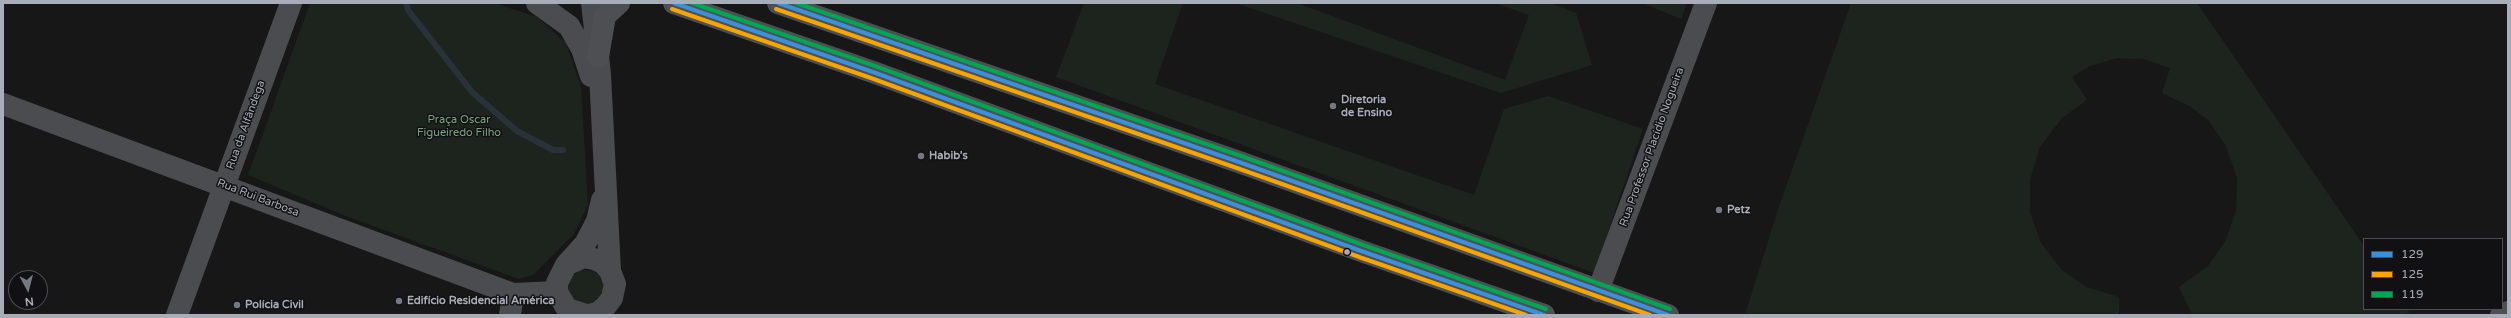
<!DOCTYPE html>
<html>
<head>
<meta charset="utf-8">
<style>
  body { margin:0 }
  #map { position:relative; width:2511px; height:318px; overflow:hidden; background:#171717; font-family:"Varela Round",sans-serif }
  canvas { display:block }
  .frame { position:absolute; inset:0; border:4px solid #a8adb8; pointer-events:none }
  .legend { position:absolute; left:2363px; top:238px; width:140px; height:72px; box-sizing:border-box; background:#111113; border:1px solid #4d4f55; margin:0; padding:5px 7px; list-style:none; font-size:12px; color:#a8adb8 }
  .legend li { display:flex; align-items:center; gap:8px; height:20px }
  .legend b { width:20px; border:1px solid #4d4f55 }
  .north { position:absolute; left:8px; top:270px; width:40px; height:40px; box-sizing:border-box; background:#111113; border:1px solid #4d4f55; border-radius:50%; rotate:173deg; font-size:11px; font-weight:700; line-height:16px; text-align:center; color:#a8adb8 }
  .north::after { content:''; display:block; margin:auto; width:14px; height:18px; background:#757880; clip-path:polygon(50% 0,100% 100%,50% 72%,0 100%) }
</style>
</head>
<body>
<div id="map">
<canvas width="2511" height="318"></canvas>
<div class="frame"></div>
<ul class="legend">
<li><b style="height:5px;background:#3a90db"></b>129</li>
<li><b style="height:5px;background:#f7a600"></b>125</li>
<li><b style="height:5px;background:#00a651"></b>119</li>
</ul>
<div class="north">N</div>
</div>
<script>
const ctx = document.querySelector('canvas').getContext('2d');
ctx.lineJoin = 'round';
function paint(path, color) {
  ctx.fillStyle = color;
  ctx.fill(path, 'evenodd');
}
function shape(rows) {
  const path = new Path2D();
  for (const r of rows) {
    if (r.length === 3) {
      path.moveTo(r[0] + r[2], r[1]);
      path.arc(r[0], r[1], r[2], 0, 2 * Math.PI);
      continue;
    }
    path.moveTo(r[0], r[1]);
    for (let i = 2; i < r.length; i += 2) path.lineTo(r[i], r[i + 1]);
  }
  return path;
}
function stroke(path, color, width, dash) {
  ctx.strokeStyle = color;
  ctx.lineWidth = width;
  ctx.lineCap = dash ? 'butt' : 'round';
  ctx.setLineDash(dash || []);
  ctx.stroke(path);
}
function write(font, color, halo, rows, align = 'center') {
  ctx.font = font + ' "Varela Round",sans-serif';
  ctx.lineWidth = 3;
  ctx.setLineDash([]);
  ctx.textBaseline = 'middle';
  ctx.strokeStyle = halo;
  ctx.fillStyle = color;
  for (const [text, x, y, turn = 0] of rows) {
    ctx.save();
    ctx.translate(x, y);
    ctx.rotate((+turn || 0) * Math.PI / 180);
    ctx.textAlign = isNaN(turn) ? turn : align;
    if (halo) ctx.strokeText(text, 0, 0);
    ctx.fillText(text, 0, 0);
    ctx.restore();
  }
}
paint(shape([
  [310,3,494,3,537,17,566,43,581,87,588,205,574,234,533,275,519,279,343,215,248,175],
  [1084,3,1183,3,1155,84,1474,195,1504,109,1548,96,1643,129,1594,273,1056,77],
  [1235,3,1297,3,1505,80,1529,15,1495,3,1550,3,1576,13,1592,65,1501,93],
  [1642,3,1687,3,1681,19],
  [1851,3,2197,3,2364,246,2364,309,2407,309,2410,313,2397,315,2192,315,2179,287,2208,266,2226,240,2236,211,2237,178,2226,146,2208,120,2191,107,2162,93,2170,68,2144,59,2117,58,2090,66,2072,77,2087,100,2062,118,2040,147,2030,180,2030,212,2041,243,2061,269,2086,287,2119,297,2119,315,1745,315,1777,212],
  [586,288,18]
]), '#1d241e');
stroke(shape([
  [406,3,408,10,472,92,517,131,553,150,563,150]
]), '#2a3239', 6);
stroke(shape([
  [537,3,569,26,582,49,591,76],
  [592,3,600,74,610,271],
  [3,104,513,294,557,292],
  [566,265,585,244,597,221,602,200],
  [1598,291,1706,3],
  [177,315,291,3],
  [510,315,513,294],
  [586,315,567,309,557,292,557,283,566,265,584,257,594,259,603,263,610,271,615,284,612,298,606,306,598,313,588,315]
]), '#4b4c50', 22);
stroke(shape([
  [674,3,873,72,1364,252,1544,315],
  [778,3,1239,162,1668,315],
  [598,57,605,16,619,3],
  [2501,315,2508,312]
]), '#4d4f52', 22);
stroke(shape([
  [674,3,873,72,1364,252,1544,315],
  [778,3,1239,162,1668,315]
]), '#3a90db', 4);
stroke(shape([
  [672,9,871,78,1362,258,1526,315],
  [776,9,1237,168,1650,315]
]), '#f7a600', 4);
stroke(shape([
  [692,3,875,66,1366,246,1546,309],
  [796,3,1241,156,1670,309]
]), '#00a651', 4);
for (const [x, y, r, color] of [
  [1333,106,4,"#757880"],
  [921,156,4,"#757880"],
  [1719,210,4,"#757880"],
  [1347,252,3.5,"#a8adb8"],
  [399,301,4,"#757880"],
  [237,305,4,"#757880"]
]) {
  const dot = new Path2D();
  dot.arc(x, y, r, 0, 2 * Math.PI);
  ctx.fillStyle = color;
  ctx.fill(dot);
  stroke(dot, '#111113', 1.5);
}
write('bold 11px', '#a8adb8', '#111113', [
  ["Diretoria",1341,100],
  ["de Ensino",1341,113],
  ["Habib's",929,156],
  ["Petz",1727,210],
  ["Edifício Residencial América",407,301],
  ["Polícia Civil",245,305]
], 'left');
write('11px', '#7fa381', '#111113', [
  ["Praça Oscar",459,120],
  ["Figueiredo Filho",459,133]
]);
write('11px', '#a8adb8', '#111113', [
  ["Rua da Alfândega",246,125,-70],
  ["Rua Professor Placídio Nogueira",1652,147,-70],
  ["Rua Rui Barbosa",258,198,21]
]);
</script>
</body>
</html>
